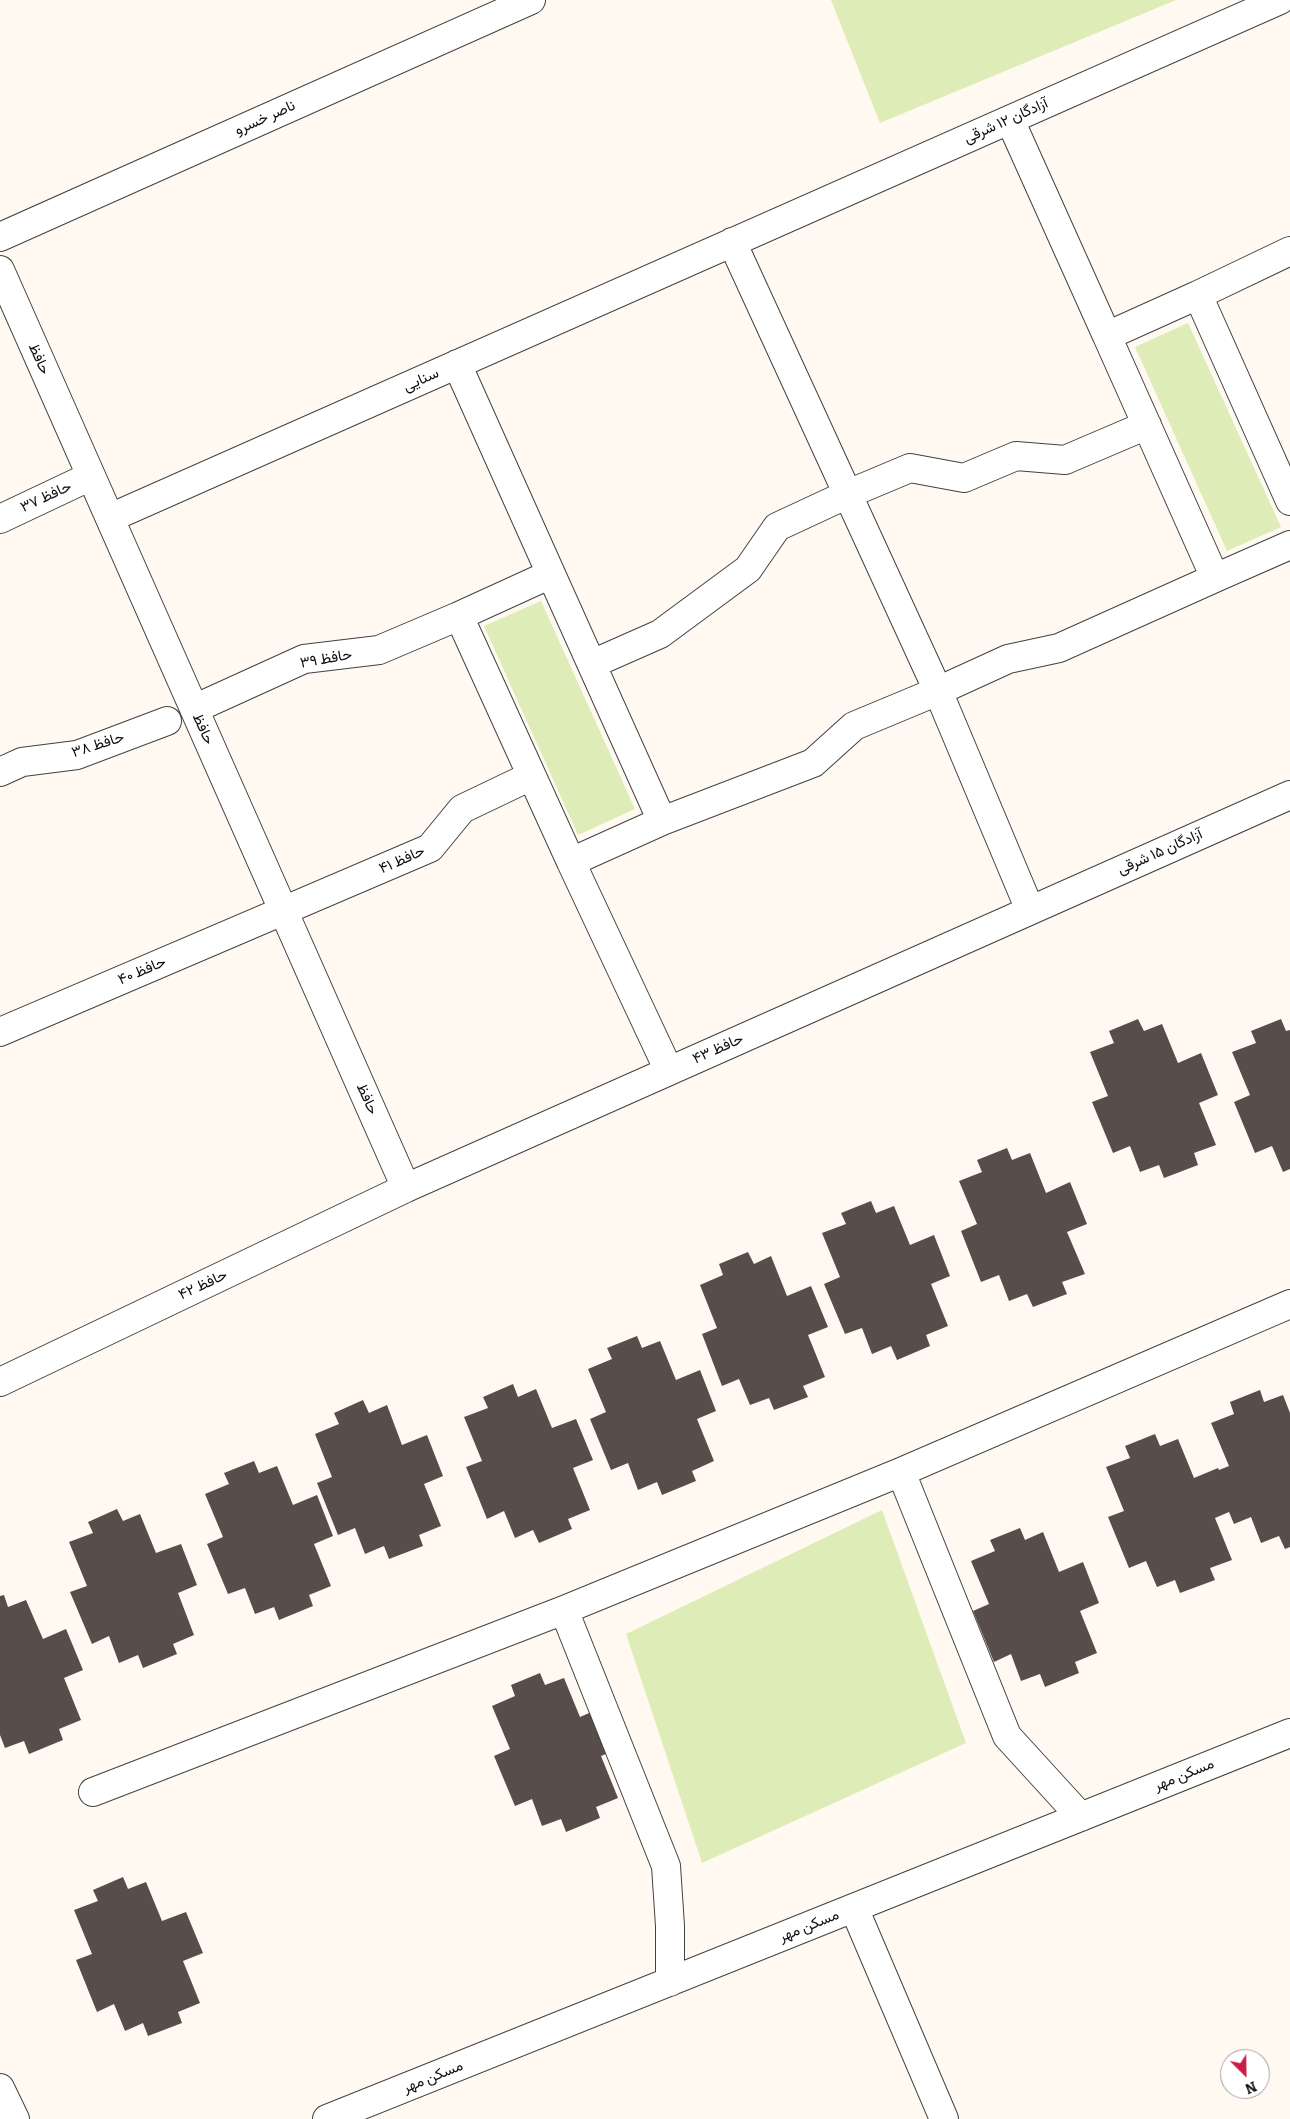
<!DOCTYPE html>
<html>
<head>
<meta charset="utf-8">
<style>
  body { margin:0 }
  #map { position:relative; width:1290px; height:2119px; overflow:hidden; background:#fff9f1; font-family:Bitter,serif }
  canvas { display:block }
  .north { position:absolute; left:1220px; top:2049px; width:50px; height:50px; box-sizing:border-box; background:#fff; border:1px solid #9f9f9f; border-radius:50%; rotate:157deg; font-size:14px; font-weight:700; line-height:20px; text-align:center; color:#0f0f0f }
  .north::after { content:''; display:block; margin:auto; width:18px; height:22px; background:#c91d48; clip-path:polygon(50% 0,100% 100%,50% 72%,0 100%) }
</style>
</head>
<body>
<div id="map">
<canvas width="1290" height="2119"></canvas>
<div class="north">N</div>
</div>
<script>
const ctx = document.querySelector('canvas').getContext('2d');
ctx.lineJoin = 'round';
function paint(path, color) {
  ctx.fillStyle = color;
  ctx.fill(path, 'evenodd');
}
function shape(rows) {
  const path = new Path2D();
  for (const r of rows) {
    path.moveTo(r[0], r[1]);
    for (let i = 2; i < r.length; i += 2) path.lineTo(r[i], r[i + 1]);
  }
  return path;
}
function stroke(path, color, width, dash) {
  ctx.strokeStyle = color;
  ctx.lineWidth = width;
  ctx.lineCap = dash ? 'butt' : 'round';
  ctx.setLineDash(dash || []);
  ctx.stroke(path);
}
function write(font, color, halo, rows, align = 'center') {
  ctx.font = font + ' Bitter,Vazirmatn,serif';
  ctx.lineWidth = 5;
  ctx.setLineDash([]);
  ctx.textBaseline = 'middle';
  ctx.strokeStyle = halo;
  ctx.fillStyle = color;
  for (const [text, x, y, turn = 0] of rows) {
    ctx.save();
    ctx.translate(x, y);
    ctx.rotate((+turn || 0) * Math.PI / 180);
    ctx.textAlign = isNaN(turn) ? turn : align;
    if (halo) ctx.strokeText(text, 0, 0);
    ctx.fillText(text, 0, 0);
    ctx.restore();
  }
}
paint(shape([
  [831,0,1176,0,880,123],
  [1188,323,1281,527,1227,551,1135,347],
  [541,601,635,809,578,835,484,626],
  [882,1510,966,1743,702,1863,626,1634]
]), '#deedb7');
paint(shape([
  [1138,1019,1144,1031,1162,1024,1178,1063,1201,1053,1218,1095,1199,1103,1216,1145,1194,1153,1198,1165,1164,1178,1159,1165,1140,1172,1130,1146,1113,1153,1092,1102,1108,1096,1090,1052,1114,1043,1109,1031],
  [1281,1019,1286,1031,1290,1030,1290,1169,1283,1172,1272,1146,1255,1153,1234,1102,1250,1095,1232,1052,1256,1043,1251,1031],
  [1007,1148,1012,1160,1030,1153,1046,1193,1070,1182,1087,1224,1067,1232,1085,1274,1062,1282,1067,1294,1033,1307,1027,1294,1009,1301,999,1275,981,1282,961,1231,977,1224,959,1181,982,1172,977,1160],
  [871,1201,876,1213,894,1206,910,1245,934,1235,950,1276,931,1284,948,1326,926,1335,930,1346,897,1360,891,1346,872,1354,862,1328,845,1334,824,1284,840,1277,822,1233,846,1224,841,1213],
  [748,1252,754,1264,771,1256,787,1296,811,1286,828,1327,808,1335,825,1377,803,1386,808,1397,774,1410,769,1398,750,1405,739,1379,722,1386,702,1334,717,1328,700,1285,723,1275,719,1264],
  [637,1336,642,1348,660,1341,676,1380,700,1370,716,1411,697,1419,714,1461,692,1471,696,1481,662,1495,657,1482,638,1490,628,1463,611,1470,590,1419,606,1412,588,1369,612,1359,607,1348],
  [513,1384,518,1397,536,1389,552,1428,576,1419,593,1460,573,1468,590,1510,568,1519,572,1529,539,1543,533,1530,515,1538,504,1511,487,1519,466,1467,482,1461,464,1417,488,1408,483,1397],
  [1260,1390,1264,1402,1283,1395,1290,1413,1290,1547,1285,1549,1279,1536,1261,1543,1251,1517,1234,1524,1229,1512,1215,1518,1232,1560,1210,1568,1215,1580,1180,1593,1175,1580,1157,1587,1146,1561,1129,1568,1108,1517,1124,1511,1106,1467,1130,1458,1125,1446,1155,1434,1160,1446,1178,1439,1194,1478,1218,1468,1219,1470,1229,1466,1211,1423,1234,1414,1230,1402],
  [363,1400,369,1413,387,1405,402,1445,427,1435,443,1476,424,1484,441,1526,419,1535,423,1546,389,1559,384,1546,365,1554,355,1528,338,1535,317,1483,332,1477,315,1434,339,1424,334,1413],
  [254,1461,259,1473,277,1466,293,1505,317,1495,333,1536,314,1544,331,1586,309,1595,313,1606,279,1620,274,1607,255,1614,245,1588,228,1594,207,1544,223,1537,205,1494,229,1484,224,1473],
  [117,1509,123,1521,140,1514,156,1553,181,1544,197,1585,178,1593,194,1635,173,1644,177,1654,143,1668,138,1655,119,1663,109,1636,92,1644,70,1592,87,1586,69,1542,93,1533,88,1522],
  [1020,1528,1025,1540,1043,1532,1059,1572,1083,1562,1099,1603,1080,1611,1097,1653,1075,1662,1079,1673,1045,1687,1040,1674,1021,1681,1011,1654,994,1662,973,1611,989,1604,971,1561,995,1551,990,1540],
  [4,1595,8,1607,26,1600,43,1639,66,1629,83,1670,64,1678,81,1720,59,1729,63,1740,29,1754,24,1741,5,1748,0,1735,0,1596],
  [540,1673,545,1685,564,1678,580,1717,603,1707,620,1748,601,1756,618,1798,596,1807,600,1818,566,1832,561,1819,542,1826,532,1799,515,1806,494,1756,510,1749,492,1706,515,1696,511,1685],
  [123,1877,128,1889,146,1882,162,1921,186,1912,203,1953,183,1961,200,2003,178,2012,182,2023,148,2036,143,2023,125,2031,114,2004,97,2012,76,1960,92,1954,74,1910,98,1901,93,1890]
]), '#584d4a');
const minor = shape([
  [1010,120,1107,336],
  [0,237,531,0],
  [732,242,938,691,1030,910],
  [0,270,406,1188],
  [1198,295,1290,251],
  [457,364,551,574],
  [1290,501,1198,295,1107,336,1215,578,1290,545],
  [110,518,1280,0],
  [0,519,91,476],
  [592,664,660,634,748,569,777,527,848,494,910,468,964,478,1016,456,1065,460,1147,425],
  [194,709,304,659,379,650,459,616],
  [0,772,22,762,77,755,167,721],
  [662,821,551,574,459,616,571,862,662,821,813,763,854,726,938,691,1008,659,1059,648,1215,578],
  [571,862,669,1071],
  [0,1032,430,848,462,809,531,776],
  [0,1382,406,1188,1290,795],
  [901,1472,1007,1736,1081,1817],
  [564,1610,666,1866,670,1926,670,1982],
  [93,1792,564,1610,901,1472,1290,1304],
  [854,1908,944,2119],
  [0,2088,15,2119],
  [327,2119,1290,1733]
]);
stroke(minor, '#424242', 30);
stroke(minor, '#fff', 28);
write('15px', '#0f0f0f', '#fff', [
  ["ناصر خسرو",265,118,-24],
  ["آزادگان ۱۲ شرقی",1006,121,-24],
  ["حافظ",39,359,66],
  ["سنایی",421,380,-24],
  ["حافظ ۳۷",46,497,-25],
  ["حافظ ۳۹",326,659,-10],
  ["حافظ",203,729,66],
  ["حافظ ۳۸",98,745,-18],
  ["آزادگان ۱۵ شرقی",1160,852,-24],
  ["حافظ ۴۱",402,860,-24],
  ["حافظ ۴۰",142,971,-23],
  ["حافظ ۴۳",718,1049,-24],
  ["حافظ",367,1099,66],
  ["حافظ ۴۲",203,1285,-25],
  ["مسکن مهر",1184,1775,-22],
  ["مسکن مهر",809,1926,-22],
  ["مسکن مهر",433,2077,-22]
]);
</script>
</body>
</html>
